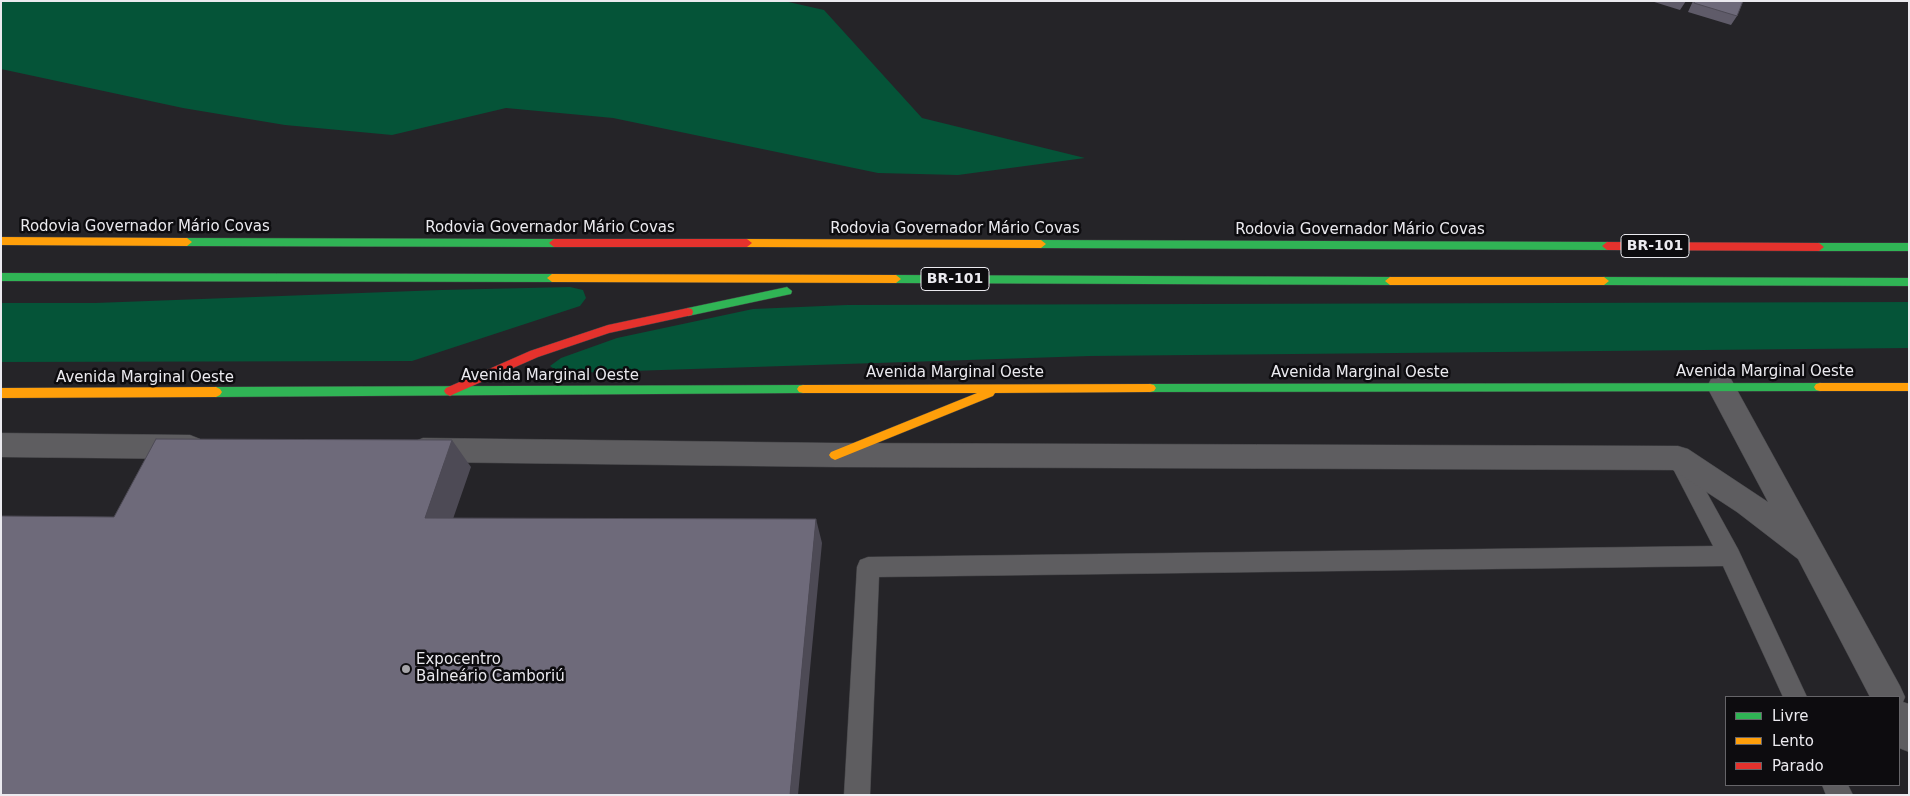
<!DOCTYPE html>
<html>
<head>
<meta charset="utf-8">
<style>
  body { margin:0 }
  #map { position:relative; width:1910px; height:796px; overflow:hidden; background:#252428; font-family:"DejaVu Sans",sans-serif }
  canvas { display:block }
  .frame { position:absolute; inset:0; border:2px solid #ebeaef; pointer-events:none }
  .legend { position:absolute; left:1725px; top:696px; width:175px; height:90px; box-sizing:border-box; background:#0d0c0f; border:1px solid #666569; margin:0; padding:6px 9px; list-style:none; font-size:15px; color:#ebeaef }
  .legend li { display:flex; align-items:center; gap:10px; height:25px }
  .legend b { width:25px; border:1px solid #666569 }
</style>
</head>
<body>
<div id="map">
<canvas width="1910" height="796"></canvas>
<div class="frame"></div>
<ul class="legend">
<li><b style="height:6px;background:#30b455"></b>Livre</li>
<li><b style="height:6px;background:#ff9f0a"></b>Lento</li>
<li><b style="height:6px;background:#e5322d"></b>Parado</li>
</ul>
</div>
<script>
const ctx = document.querySelector('canvas').getContext('2d');
ctx.lineJoin = 'round';
function paint(path, color) {
  ctx.fillStyle = color;
  ctx.fill(path, 'evenodd');
}
function shape(rows) {
  const path = new Path2D();
  for (const r of rows) {
    path.moveTo(r[0], r[1]);
    for (let i = 2; i < r.length; i += 2) path.lineTo(r[i], r[i + 1]);
  }
  return path;
}
function stroke(path, color, width, dash) {
  ctx.strokeStyle = color;
  ctx.lineWidth = width;
  ctx.lineCap = dash ? 'butt' : 'round';
  ctx.setLineDash(dash || []);
  ctx.stroke(path);
}
function write(font, color, halo, rows, align = 'center') {
  ctx.font = font + ' "DejaVu Sans",sans-serif';
  ctx.lineWidth = 5;
  ctx.setLineDash([]);
  ctx.textBaseline = 'middle';
  ctx.strokeStyle = halo;
  ctx.fillStyle = color;
  for (const [text, x, y, turn = 0] of rows) {
    ctx.save();
    ctx.translate(x, y);
    ctx.rotate((+turn || 0) * Math.PI / 180);
    ctx.textAlign = isNaN(turn) ? turn : align;
    if (halo) ctx.strokeText(text, 0, 0);
    ctx.fillText(text, 0, 0);
    ctx.restore();
  }
}
paint(shape([
  [1,1,784,1,824,10,922,118,1085,158,958,175,878,173,613,118,506,108,392,135,285,125,183,108,1,69],
  [570,287,583,290,586,298,580,306,412,361,1,362,1,303,95,303,441,290],
  [1909,302,1909,348,1090,356,570,373,557,371,550,366,561,358,617,338,753,309,847,305]
]), '#055438');
const lane = shape([
  [1678,450,1685,453,1738,549,1807,697,1783,697,1723,566,879,577,870,795,844,795,857,567,860,560,868,557,1713,546,1668,459,1671,453,1678,450],
  [1822,785,1848,785,1853,795,1826,795,1822,785]
]);
const street = shape([
  [1721,376,1731,379,1900,686,1905,697,1903,702,1909,704,1909,752,1899,748,1899,697,1870,697,1798,559,1737,512,1673,470,835,467,423,462,413,458,409,450,413,442,423,438,835,443,1678,446,1688,449,1768,502,1707,387,1711,379,1721,376],
  [1,433,190,435,200,439,204,447,200,455,190,459,1,457,1,433]
]);
const fast = shape([
  [187,238,554,239,559,243,554,247,187,246,182,242,187,238],
  [1041,240,1607,242,1612,246,1607,250,1041,248,1036,244,1041,240],
  [1819,243,1909,243,1909,251,1819,251,1814,247,1819,243],
  [1,273,552,274,557,278,552,282,1,281,1,273],
  [896,275,1390,277,1395,281,1390,285,896,283,891,279,896,275],
  [1604,277,1909,278,1909,286,1604,285,1599,281,1604,277],
  [787,287,792,291,791,294,688,316,683,312,688,308,787,287],
  [1820,383,1824,384,1826,387,1824,390,1820,391,1150,392,1146,391,1144,388,1146,385,1150,384,1820,383],
  [803,385,807,386,809,389,807,392,803,393,216,397,212,395,210,392,212,389,216,387,803,385]
]);
const slow = shape([
  [1,237,187,238,192,242,187,246,1,245,1,237],
  [747,239,1041,240,1046,244,1041,248,747,247,742,243,747,239],
  [552,274,896,275,901,279,896,283,552,282,547,278,552,274],
  [1390,277,1604,277,1609,281,1604,285,1390,285,1385,281,1390,277],
  [1820,383,1909,383,1909,391,1820,391,1816,390,1814,387,1816,384,1820,383],
  [1150,384,1154,385,1156,388,1154,391,1150,392,995,393,993,396,835,460,831,458,829,455,831,452,977,393,803,393,799,392,797,389,799,386,803,385,1150,384],
  [216,387,220,389,222,392,220,395,216,397,1,398,1,388,216,387]
]);
const jam = shape([
  [554,239,747,239,752,243,747,247,554,247,549,243,554,239],
  [1607,242,1819,243,1824,247,1819,251,1607,250,1602,246,1607,242],
  [688,308,692,309,693,312,692,315,609,333,538,357,454,394,450,396,446,394,444,391,446,388,530,351,608,325,688,308]
]);
stroke(lane, '#424245', 1);
stroke(street, '#424245', 1);
stroke(fast, '#424245', 1);
stroke(slow, '#424245', 1);
stroke(jam, '#424245', 1);
paint(lane, '#5e5d60');
paint(street, '#5e5d60');
paint(fast, '#30b455');
paint(slow, '#ff9f0a');
paint(jam, '#e5322d');
paint(shape([
  [1651,1,1686,1,1680,10],
  [1693,1,1743,1,1737,16,1731,25,1688,12]
]), '#5f5b69');
paint(shape([
  [452,440,471,467,445,542,425,518],
  [816,519,822,543,798,795,790,795]
]), '#4d4a55');
const building = shape([
  [1695,1,1743,1,1737,16,1694,3,1695,1],
  [156,439,452,440,425,518,816,519,790,795,1,795,1,516,114,517,156,439]
]);
paint(building, '#6e6a7a');
stroke(building, '#4d4a55', 1);
for (const [x, y, r, color] of [
  [406,669,5,"#a6a5a9"]
]) {
  const dot = new Path2D();
  dot.arc(x, y, r, 0, 2 * Math.PI);
  ctx.fillStyle = color;
  ctx.fill(dot);
  stroke(dot, '#0d0c0f', 2);
}
for (const [x, y, w] of [
  [1655,246,68],
  [955,279,68]
]) {
  const box = new Path2D();
  box.roundRect(x - w / 2, y - 11.5, w, 23, 4);
  ctx.fillStyle = '#0d0c0f';
  ctx.fill(box);
  stroke(box, '#ebeaef', 1);
}
write('bold 14px', '#ebeaef', null, [
  ["BR-101",1655,246],
  ["BR-101",955,279]
]);
write('15px', '#ebeaef', '#0d0c0f', [
  ["Rodovia Governador Mário Covas",145,227],
  ["Rodovia Governador Mário Covas",550,228],
  ["Rodovia Governador Mário Covas",955,229],
  ["Rodovia Governador Mário Covas",1360,230],
  ["Avenida Marginal Oeste",1765,372],
  ["Avenida Marginal Oeste",955,373],
  ["Avenida Marginal Oeste",1360,373],
  ["Avenida Marginal Oeste",550,376],
  ["Avenida Marginal Oeste",145,378]
]);
write('15px', '#ebeaef', '#0d0c0f', [
  ["Expocentro",416,660],
  ["Balneário Camboriú",416,677]
], 'left');
</script>
</body>
</html>
